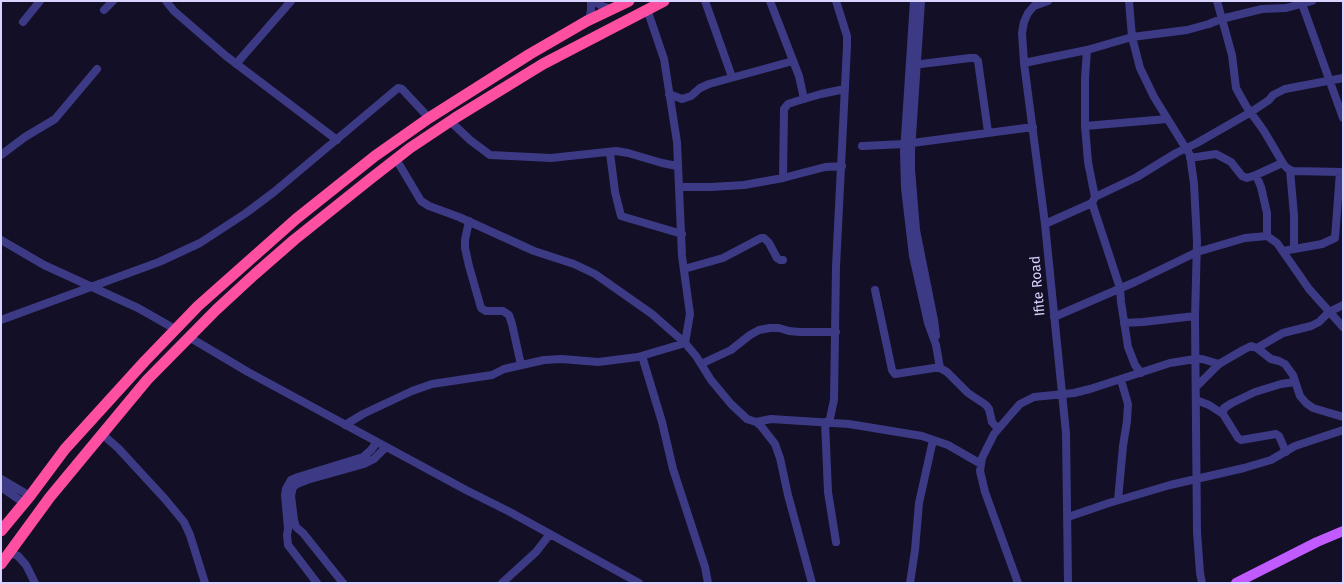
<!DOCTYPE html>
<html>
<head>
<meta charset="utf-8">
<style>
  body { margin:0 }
  #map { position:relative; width:1344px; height:584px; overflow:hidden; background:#130f26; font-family:"Fira Sans",sans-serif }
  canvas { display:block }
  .frame { position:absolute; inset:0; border:2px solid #d9d4ff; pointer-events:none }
</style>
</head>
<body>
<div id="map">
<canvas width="1344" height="584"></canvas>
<div class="frame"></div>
</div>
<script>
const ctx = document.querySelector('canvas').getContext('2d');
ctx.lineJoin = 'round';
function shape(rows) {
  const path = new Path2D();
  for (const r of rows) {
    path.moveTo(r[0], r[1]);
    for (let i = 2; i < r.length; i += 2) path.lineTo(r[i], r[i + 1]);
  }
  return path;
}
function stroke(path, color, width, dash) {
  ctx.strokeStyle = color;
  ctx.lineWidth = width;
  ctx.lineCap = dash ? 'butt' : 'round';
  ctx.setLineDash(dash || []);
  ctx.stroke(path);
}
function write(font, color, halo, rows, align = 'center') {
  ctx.font = font + ' "Fira Sans",sans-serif';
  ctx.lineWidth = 4;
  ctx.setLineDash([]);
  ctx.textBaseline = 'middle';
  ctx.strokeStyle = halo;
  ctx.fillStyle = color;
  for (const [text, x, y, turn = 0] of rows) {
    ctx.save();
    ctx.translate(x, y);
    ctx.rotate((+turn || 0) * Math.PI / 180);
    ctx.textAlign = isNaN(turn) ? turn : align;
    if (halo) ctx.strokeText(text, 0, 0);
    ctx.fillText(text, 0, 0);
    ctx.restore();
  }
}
stroke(shape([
  [166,1,174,11,226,56,337,140],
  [594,1,602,6,613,9],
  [705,1,732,77],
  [770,1,799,76,804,99],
  [914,1,904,152,905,188,913,256,928,323,936,345,940,368],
  [921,1,911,151,911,169,916,230,934,320,936,336],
  [1048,1,1034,6,1028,13,1024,22,1022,33,1024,63,1045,224,1066,433,1068,583],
  [1129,1,1132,37,1140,68,1154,97,1190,155,1194,184,1197,241,1195,318,1197,532,1200,573,1202,583],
  [1217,1,1232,55,1236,88,1246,106,1264,131,1284,165,1287,168,1292,171,1343,172],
  [1301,1,1343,118],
  [104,10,113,1],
  [589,21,591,10,591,1],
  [23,22,40,1],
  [1087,50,1085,78,1085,126,1088,162,1095,197],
  [1024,63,1087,50,1132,37,1187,30,1209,24,1221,19,1262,9,1286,8,1312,1],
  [236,64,291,1],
  [913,65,970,58,975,58,978,61,988,132],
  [669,94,682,99,691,96,700,88,709,84,793,61],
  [450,121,470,140,490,155,551,158,616,151,628,153,662,163,677,166],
  [1085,126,1167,119],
  [862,146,905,144,1033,127],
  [610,153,615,192,621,216,682,234],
  [1,155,25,137,55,119,97,69],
  [1190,158,1216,154,1231,162,1242,176,1247,178,1256,175,1282,163],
  [396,159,421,201,429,206,459,217,534,251,574,264,595,274,652,314,685,343,696,356,711,380,731,404,747,419,756,422,761,426,775,444,780,458,788,495,812,583],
  [1290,170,1294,215,1294,249],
  [1256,175,1261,187,1267,213,1267,236],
  [783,178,784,109,788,104,797,101,821,94,845,89],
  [679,187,711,187,744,185,783,178,825,167,842,166],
  [1092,203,1120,288,1121,302,1128,347,1135,365,1141,373],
  [469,221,465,240,465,248,469,266,481,308,486,311,503,311,509,315,512,324,521,365],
  [1045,224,1092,203,1095,197,1137,177,1176,153,1197,143,1251,112,1269,100,1273,95,1285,89,1343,78],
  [1,240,44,265,138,308,175,329],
  [1283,251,1322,244,1335,238,1340,172],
  [684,269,723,258,761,238,764,238,769,243,777,258,780,260,783,260],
  [875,290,892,370,895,374,934,368,940,368,947,372,968,393,986,405,989,409,992,422,998,429],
  [1054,317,1135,282,1197,252,1245,238,1267,236,1277,243,1309,289,1343,327],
  [1,320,159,262,200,243,246,213,274,192,398,88,402,89,429,118],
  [1124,323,1143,322,1195,316],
  [189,337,248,372,466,490,510,512,639,583],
  [1257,348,1283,333,1311,326,1319,322,1329,312,1343,305],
  [642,356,662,422,673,469,705,567,708,583],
  [701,364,731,350,750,335,759,330,770,328,779,328,789,331,800,332,836,332],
  [1196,387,1219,364,1243,350,1251,346,1257,348,1271,359,1279,361,1285,364,1293,375,1300,396,1306,403,1313,408,1343,417],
  [1196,400,1209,405,1223,414,1238,438,1241,440,1247,439,1276,434,1279,436,1286,452],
  [1223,414,1224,408,1232,403,1255,392,1281,384,1295,382],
  [756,422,771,419,849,424,922,436,948,445,981,464],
  [825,422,828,492,836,542],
  [829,423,834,400,836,267,847,46,847,36,836,1],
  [345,425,363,414,412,391,432,384,492,375,504,369,544,360,562,359,598,362,638,357,685,343,690,314,682,256,677,142,664,59,647,9],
  [102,434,118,448,165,499,184,522,190,535,205,583],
  [1,479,30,496],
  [1,487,24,503],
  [1118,500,1123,446,1127,421,1128,404,1121,380],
  [1068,517,1109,503,1170,485,1244,468,1271,460,1295,446,1343,430],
  [9,552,18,556,26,565,35,583],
  [317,583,288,545,287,535,288,529,285,495,286,489,291,480,298,477,363,457,371,450,377,442],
  [343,583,303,533,296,527,294,520,291,496,293,487,297,484,307,480,364,464,374,459,386,447],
  [502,583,536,552,550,534],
  [910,583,915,550,919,503,933,440],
  [1018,583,985,492,980,471,982,458,994,434,1012,413,1020,404,1034,397,1074,393,1090,389,1170,363,1195,359,1202,359,1219,364]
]), '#3d3a85', 8);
stroke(shape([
  [1236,583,1317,542,1343,531]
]), '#c25bff', 10);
stroke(shape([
  [1,531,30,496,65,449,145,361,198,306,296,219,375,156,429,118,530,54,587,21,629,1],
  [1,564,50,497,147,380,216,310,255,274,294,240,369,180,410,148,455,118,543,64,664,1]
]), '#ff4fa3', 11);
write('14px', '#d9d4ff', '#130f26', [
  ["Ifite Road",1038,286,-95]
]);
</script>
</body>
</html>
